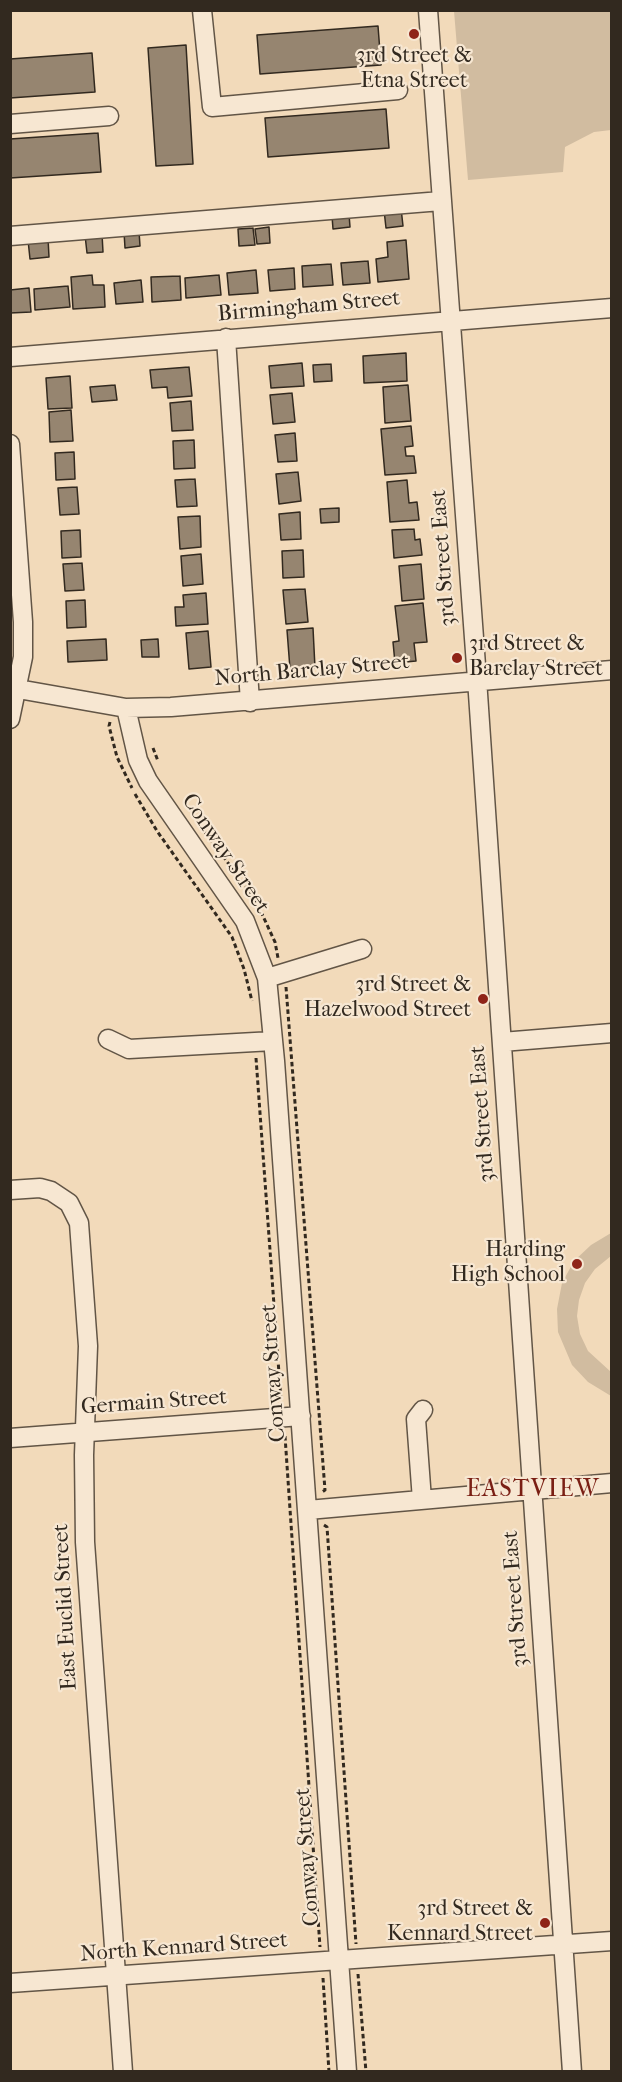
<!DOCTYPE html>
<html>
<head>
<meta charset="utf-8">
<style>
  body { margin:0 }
  #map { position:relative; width:622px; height:2082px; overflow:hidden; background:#f2daba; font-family:"IM FELL French Canon",serif }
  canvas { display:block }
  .frame { position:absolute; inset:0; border:12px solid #32291f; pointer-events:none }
</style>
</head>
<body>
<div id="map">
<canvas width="622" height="2082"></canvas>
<div class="frame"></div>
</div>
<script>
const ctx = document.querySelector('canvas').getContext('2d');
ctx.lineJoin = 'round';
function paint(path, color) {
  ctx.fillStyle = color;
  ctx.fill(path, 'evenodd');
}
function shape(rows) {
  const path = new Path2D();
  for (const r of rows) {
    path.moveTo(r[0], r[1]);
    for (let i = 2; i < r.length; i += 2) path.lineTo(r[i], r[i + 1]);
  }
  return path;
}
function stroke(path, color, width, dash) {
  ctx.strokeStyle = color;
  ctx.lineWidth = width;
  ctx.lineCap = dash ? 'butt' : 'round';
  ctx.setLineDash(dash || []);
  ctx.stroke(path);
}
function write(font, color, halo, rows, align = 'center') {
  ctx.font = font + ' "IM FELL French Canon",serif';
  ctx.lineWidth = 4.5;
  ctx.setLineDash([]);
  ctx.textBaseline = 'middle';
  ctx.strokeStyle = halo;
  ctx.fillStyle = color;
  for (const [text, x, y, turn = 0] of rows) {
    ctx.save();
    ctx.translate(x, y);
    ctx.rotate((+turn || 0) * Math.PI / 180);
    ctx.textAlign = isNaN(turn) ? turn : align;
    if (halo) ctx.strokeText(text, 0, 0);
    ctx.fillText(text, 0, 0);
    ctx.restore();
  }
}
paint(shape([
  [454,11,611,11,611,130,594,132,565,147,563,172,468,180],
  [611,1233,611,1256,595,1269,585,1283,579,1300,577,1316,580,1334,588,1351,611,1372,611,1396,588,1382,572,1365,558,1332,557,1309,562,1283,574,1261,591,1245]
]), '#d1bca0');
const building = shape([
  [378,26,381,65,260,74,257,35,378,26],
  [186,45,193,164,156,166,148,48,186,45],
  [92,53,95,92,10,98,10,59,92,53],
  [386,109,389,148,268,157,265,118,386,109],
  [98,133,101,172,10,178,10,139,98,133],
  [401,208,403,226,386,228,384,210,401,208],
  [349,214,350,227,333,229,332,216,349,214],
  [269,227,270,243,257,244,255,229,269,227],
  [253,228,255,245,239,246,238,229,253,228],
  [139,231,140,246,125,248,124,232,139,231],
  [102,234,103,252,87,253,85,235,102,234],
  [48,238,49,257,30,259,28,240,48,238],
  [406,240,409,279,378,282,376,259,388,257,387,242,406,240],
  [368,261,370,283,343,285,341,263,368,261],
  [331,264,333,285,303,287,302,266,331,264],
  [294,268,295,289,270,291,268,270,294,268],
  [256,270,258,293,229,295,227,273,256,270],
  [92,275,93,285,104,285,105,307,73,309,71,277,92,275],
  [219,275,221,295,186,298,185,278,219,275],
  [180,276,181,300,152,302,151,277,180,276],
  [141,280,143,302,116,304,114,283,141,280],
  [68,286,70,307,35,310,34,289,68,286],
  [29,288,31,312,10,313,10,290,29,288],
  [406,353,407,381,364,383,363,356,406,353],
  [302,363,304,386,271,388,269,366,302,363],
  [331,364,332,381,314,382,313,365,331,364],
  [189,367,192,396,168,398,167,387,152,388,150,370,189,367],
  [70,376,72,408,48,409,46,378,70,376],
  [115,385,117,400,92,402,90,387,115,385],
  [408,385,411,421,385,423,383,387,408,385],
  [292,393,295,422,273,424,270,395,292,393],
  [191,401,193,430,172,431,170,403,191,401],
  [71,410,73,441,50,442,49,412,71,410],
  [411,426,413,446,405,447,406,456,414,456,416,473,385,475,381,429,411,426],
  [295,433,297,461,278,462,275,435,295,433],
  [194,440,195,468,174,469,173,441,194,440],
  [74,452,75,479,56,480,55,453,74,452],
  [298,472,301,501,279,504,276,474,298,472],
  [195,479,197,506,177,507,175,480,195,479],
  [407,480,409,503,417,502,419,520,390,522,387,482,407,480],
  [77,487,79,514,60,515,58,488,77,487],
  [339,508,339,522,321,523,320,509,339,508],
  [300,512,301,539,281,540,279,514,300,512],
  [200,516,201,547,180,549,178,517,200,516],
  [414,529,415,540,420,539,422,555,394,558,392,530,414,529],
  [80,530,81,557,62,558,61,531,80,530],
  [303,550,304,577,283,578,282,551,303,550],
  [201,554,203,584,183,586,181,556,201,554],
  [82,563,84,590,65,591,63,564,82,563],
  [421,564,424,599,402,601,399,566,421,564],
  [305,589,308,622,286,624,283,590,305,589],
  [206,593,208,624,176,626,175,607,184,607,183,595,206,593],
  [85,600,86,627,67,628,66,601,85,600],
  [423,603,427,642,414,643,416,661,395,663,393,642,399,641,395,606,423,603],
  [313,628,315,668,290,669,287,630,313,628],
  [208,631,211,667,189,669,186,633,208,631],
  [106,639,107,660,68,662,67,641,106,639],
  [158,639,159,657,142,657,141,640,158,639]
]);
paint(building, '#968570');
stroke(building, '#32291f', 1.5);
const minor = shape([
  [202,10,212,107,398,90],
  [428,10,477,679,572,2072],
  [10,124,109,116],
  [10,236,441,201],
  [226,338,250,702],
  [10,357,612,308],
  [10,444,23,622,23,657,10,719],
  [18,689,126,708,171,707,612,670],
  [126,708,138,760,148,781,245,921,267,978,275,1061,347,2072],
  [267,978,362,949],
  [108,1039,129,1049,273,1041],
  [502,1042,612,1033],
  [10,1190,40,1188,51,1191,69,1203,79,1223,88,1346,84,1455,85,1542,123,2072],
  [10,1438,301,1416],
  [422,1500,416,1419,423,1410],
  [308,1510,612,1483],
  [10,1983,612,1941]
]);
stroke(minor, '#625546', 21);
stroke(shape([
  [110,722,109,726,117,757,132,788],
  [153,748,158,761],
  [135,794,157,831,232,937,244,969,252,1001],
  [205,832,255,899,275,942,278,958],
  [286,987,325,1490,322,1492],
  [256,1058,281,1401],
  [285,1436,320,1947],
  [324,1525,327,1527,356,1944],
  [358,1974,366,2072],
  [323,1978,329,2072]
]), '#32291f', 3, [4.5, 3]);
stroke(minor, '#f7e7d2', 18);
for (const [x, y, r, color] of [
  [414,34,6,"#8f2418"],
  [457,658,6,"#8f2418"],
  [483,999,6,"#8f2418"],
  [577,1264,6,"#8f2418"],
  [545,1923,6,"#8f2418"]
]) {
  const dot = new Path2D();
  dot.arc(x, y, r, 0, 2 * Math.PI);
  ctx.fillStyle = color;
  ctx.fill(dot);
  stroke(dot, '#f7e7d2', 2);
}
write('22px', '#32291f', '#f7e7d2', [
  ["3rd Street &",414,57,"center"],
  ["Etna Street",414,82,"center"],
  ["3rd Street &",469,645,"left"],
  ["Barclay Street",469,670,"left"],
  ["3rd Street &",471,986],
  ["Hazelwood Street",471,1011],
  ["Harding",565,1251],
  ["High School",565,1276],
  ["3rd Street &",533,1910],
  ["Kennard Street",533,1935]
], 'right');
write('22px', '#32291f', '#f7e7d2', [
  ["Birmingham Street",309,307,-5],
  ["3rd Street East",444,558,-94],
  ["North Barclay Street",312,671,-5],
  ["Conway Street",225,854,56],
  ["3rd Street East",483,1114,-94],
  ["Conway Street",274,1373,-94],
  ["Germain Street",154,1403,-4],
  ["3rd Street East",516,1599,-94],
  ["East Euclid Street",66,1607,-93],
  ["Conway Street",308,1857,-94],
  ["North Kennard Street",184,1948,-4]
]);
ctx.letterSpacing = '1.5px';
write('24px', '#7a1f14', '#f7e7d2', [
  ["EASTVIEW",533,1490]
]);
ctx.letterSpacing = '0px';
</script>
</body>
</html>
